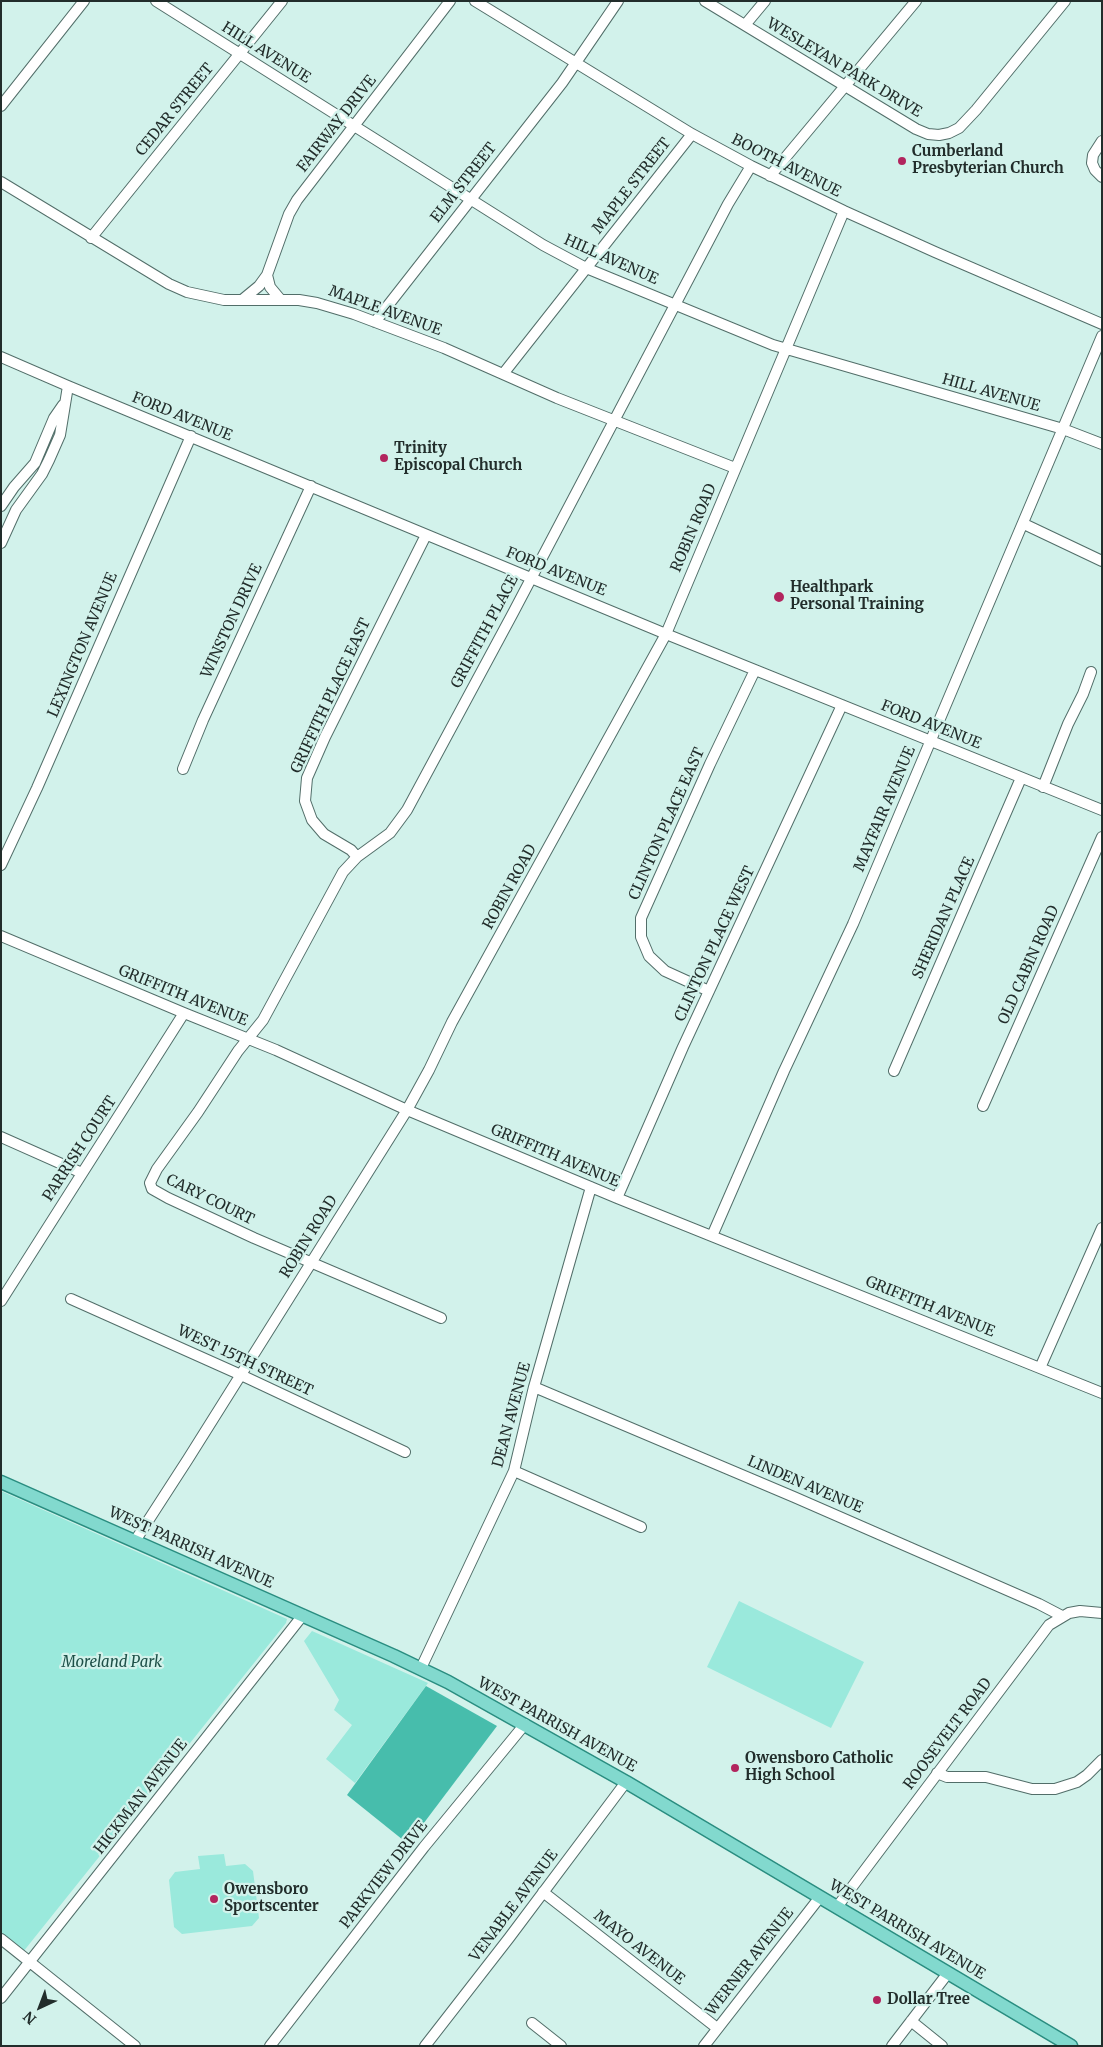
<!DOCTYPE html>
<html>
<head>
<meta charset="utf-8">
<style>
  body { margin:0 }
  #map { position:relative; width:1103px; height:2047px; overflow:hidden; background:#d2f2eb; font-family:Merriweather,serif }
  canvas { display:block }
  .frame { position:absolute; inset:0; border:2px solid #222d2b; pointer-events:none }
  .north { position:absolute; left:15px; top:1982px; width:50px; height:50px; -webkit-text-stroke:4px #d2f2eb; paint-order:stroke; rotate:223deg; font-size:14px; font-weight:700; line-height:20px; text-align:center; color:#222d2b }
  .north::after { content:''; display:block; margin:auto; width:18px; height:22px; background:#222d2b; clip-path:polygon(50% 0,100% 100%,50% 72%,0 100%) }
</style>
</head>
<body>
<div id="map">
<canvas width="1103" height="2047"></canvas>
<div class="frame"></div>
<div class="north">N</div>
</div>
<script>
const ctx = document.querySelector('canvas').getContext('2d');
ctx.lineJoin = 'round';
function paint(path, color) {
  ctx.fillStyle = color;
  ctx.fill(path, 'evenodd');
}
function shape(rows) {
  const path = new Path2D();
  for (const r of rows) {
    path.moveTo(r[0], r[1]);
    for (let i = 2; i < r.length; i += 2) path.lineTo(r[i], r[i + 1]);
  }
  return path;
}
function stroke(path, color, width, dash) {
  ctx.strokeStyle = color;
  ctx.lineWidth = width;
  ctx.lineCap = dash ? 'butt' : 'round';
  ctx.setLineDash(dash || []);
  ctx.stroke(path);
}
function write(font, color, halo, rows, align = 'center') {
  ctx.font = font + ' Merriweather,serif';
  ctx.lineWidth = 4.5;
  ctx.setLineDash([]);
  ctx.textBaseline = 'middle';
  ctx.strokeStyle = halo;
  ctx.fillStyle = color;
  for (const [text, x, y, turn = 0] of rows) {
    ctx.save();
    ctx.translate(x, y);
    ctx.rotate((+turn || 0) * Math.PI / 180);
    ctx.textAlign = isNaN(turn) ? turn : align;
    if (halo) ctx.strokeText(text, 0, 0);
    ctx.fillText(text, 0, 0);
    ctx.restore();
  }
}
paint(shape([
  [1,1491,287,1619,286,1623,23,1952,1,1936],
  [739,1601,864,1662,831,1728,707,1667],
  [312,1631,428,1683,355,1783,326,1759,352,1725,334,1710,339,1700,304,1641],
  [224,1854,226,1866,245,1864,253,1871,259,1918,252,1926,182,1934,174,1927,169,1880,175,1872,200,1869,198,1856]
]), '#9ae9dc');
paint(shape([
  [426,1686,497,1726,408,1844,347,1795]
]), '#47bdac');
const minor = shape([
  [156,1,543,245,586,268,773,345,1063,429,1102,444],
  [475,1,692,134,751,166,844,211,935,252,1102,324],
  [705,1,916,129,928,134,939,135,949,133,959,128,976,110,1065,1],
  [745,25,765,1],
  [1,106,84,1],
  [1102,141,1093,155,1092,163,1095,170,1102,177],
  [770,176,916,1],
  [1,182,169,284,187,292,224,300,299,300,317,303,354,314,444,348,557,398,735,468],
  [91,238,282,1],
  [267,275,270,287,280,299],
  [242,300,259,286,267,275,289,214,297,200,450,1],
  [375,322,562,83,618,1],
  [1,357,68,386,666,634,1102,810],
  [503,374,692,134],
  [1,506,14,487,35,463,54,418,63,405],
  [1024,524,1102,561],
  [1,543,16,510,42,474,49,460,60,435,68,386],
  [183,769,203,720,311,486],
  [1043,787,1068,724,1083,694,1091,672],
  [357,857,351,850,324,834,312,820,305,801,307,778,325,737,426,535],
  [1,865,37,788,191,436],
  [1,936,184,1013,276,1050,407,1110,617,1198,1102,1393],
  [709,991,665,971,649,956,641,937,641,918,710,764,755,670],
  [894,1071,1021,778],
  [983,1106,1102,837],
  [1,1137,82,1173],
  [617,1198,683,1047,842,705],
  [712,1236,784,1071,853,924,1102,336],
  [71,1299,241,1375,405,1452],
  [1,1301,184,1013],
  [441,1318,254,1238,168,1198,152,1189,150,1183,157,1169,198,1112,238,1051,263,1020,343,872,357,857,390,833,407,810,513,613,728,204,751,166],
  [1040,1368,1102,1228],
  [534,1387,794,1497,1039,1604,1062,1616],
  [514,1471,641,1527],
  [135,1541,188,1459,407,1110,429,1070,452,1022,666,634,844,211],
  [421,1668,514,1471,534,1387,591,1187],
  [937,1773,947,1777,986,1777,1032,1789,1055,1789,1077,1782,1087,1775,1102,1760],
  [543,1892,717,2028],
  [837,1907,1049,1625,1069,1613,1080,1611,1102,1613],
  [1,1939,135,2046],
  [1,1998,303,1615],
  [911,2021,942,2046],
  [532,2023,561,2046],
  [270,2046,424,1847,525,1724],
  [425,2046,509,1938,626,1782],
  [704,2046,820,1897],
  [892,2046,948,1973]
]);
const major = shape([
  [1,1482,394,1656,448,1682,626,1782,1071,2046]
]);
stroke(minor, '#526e69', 12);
stroke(major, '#2a8d80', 15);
stroke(minor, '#fff', 10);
stroke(major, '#82d9ce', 12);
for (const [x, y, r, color] of [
  [902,161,5,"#b2255e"],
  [384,458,5,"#b2255e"],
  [779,597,6,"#b2255e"],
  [735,1768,5,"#b2255e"],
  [214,1899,5,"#b2255e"],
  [877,2000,5,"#b2255e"]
]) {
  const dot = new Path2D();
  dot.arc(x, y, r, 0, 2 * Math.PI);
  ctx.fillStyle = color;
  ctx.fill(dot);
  stroke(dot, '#d2f2eb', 2);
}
write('15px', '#222d2b', '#d2f2eb', [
  ["HILL AVENUE",266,53,32],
  ["WESLEYAN PARK DRIVE",844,68,31],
  ["CEDAR STREET",175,110,-51],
  ["FAIRWAY DRIVE",337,124,-52],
  ["BOOTH AVENUE",786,166,27],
  ["ELM STREET",464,183,-52],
  ["MAPLE STREET",632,186,-52],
  ["HILL AVENUE",611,260,24],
  ["MAPLE AVENUE",385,311,20],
  ["HILL AVENUE",991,393,16],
  ["FORD AVENUE",182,417,22],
  ["ROBIN ROAD",694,528,-67],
  ["FORD AVENUE",556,572,22],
  ["WINSTON DRIVE",232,621,-65],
  ["GRIFFITH PLACE",485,632,-62],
  ["LEXINGTON AVENUE",83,645,-67],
  ["GRIFFITH PLACE EAST",331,696,-65],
  ["FORD AVENUE",931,725,22],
  ["MAYFAIR AVENUE",885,809,-67],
  ["CLINTON PLACE EAST",667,824,-66],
  ["ROBIN ROAD",510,887,-61],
  ["SHERIDAN PLACE",944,918,-66],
  ["CLINTON PLACE WEST",715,944,-65],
  ["OLD CABIN ROAD",1029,965,-66],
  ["GRIFFITH AVENUE",183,996,22],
  ["PARRISH COURT",80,1149,-57],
  ["GRIFFITH AVENUE",555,1156,23],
  ["CARY COURT",210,1200,26],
  ["ROBIN ROAD",309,1237,-58],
  ["GRIFFITH AVENUE",930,1307,22],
  ["WEST 15TH STREET",245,1361,25],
  ["DEAN AVENUE",512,1415,-75],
  ["LINDEN AVENUE",805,1485,23],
  ["WEST PARRISH AVENUE",191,1548,24],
  ["WEST PARRISH AVENUE",557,1725,29],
  ["ROOSEVELT ROAD",948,1734,-53],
  ["HICKMAN AVENUE",141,1797,-52],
  ["PARKVIEW DRIVE",384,1875,-52],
  ["VENABLE AVENUE",514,1906,-53],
  ["WEST PARRISH AVENUE",907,1930,31],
  ["MAYO AVENUE",639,1948,38],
  ["WERNER AVENUE",750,1962,-52]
]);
write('bold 15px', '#222d2b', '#d2f2eb', [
  ["Cumberland",912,152],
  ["Presbyterian Church",912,169],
  ["Trinity",394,449],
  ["Episcopal Church",394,466],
  ["Healthpark",790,588],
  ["Personal Training",790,605],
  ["Owensboro Catholic",745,1759],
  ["High School",745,1776],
  ["Owensboro",224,1890],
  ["Sportscenter",224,1907],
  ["Dollar Tree",887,2000]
], 'left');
write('italic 15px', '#1e5048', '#d2f2eb', [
  ["Moreland Park",112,1663]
]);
</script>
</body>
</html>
